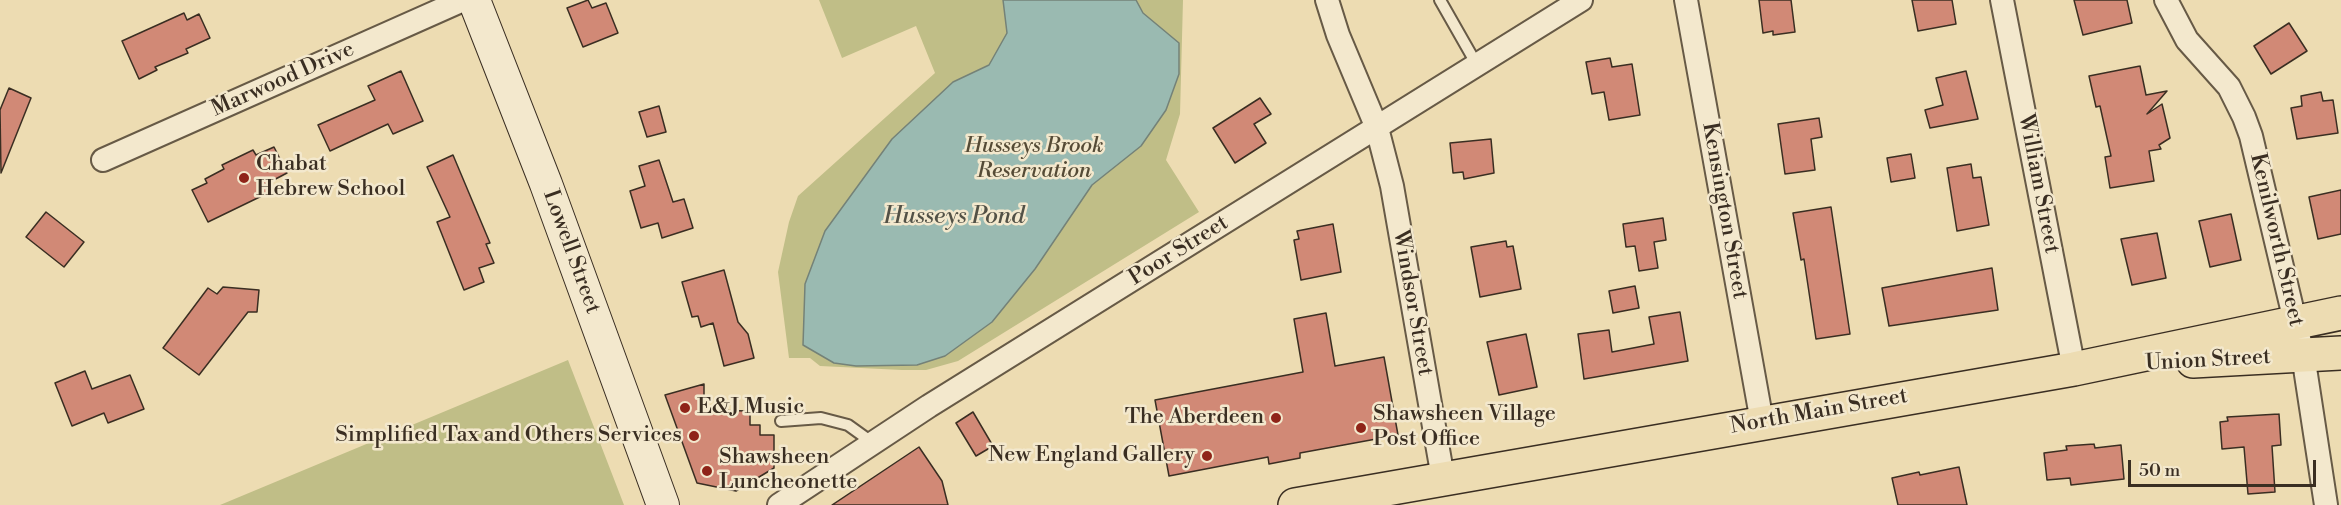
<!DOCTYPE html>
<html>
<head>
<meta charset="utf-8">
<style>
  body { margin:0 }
  #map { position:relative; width:2341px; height:505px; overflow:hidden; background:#eddcb2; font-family:"Libre Bodoni",serif }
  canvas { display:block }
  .scale { position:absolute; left:2128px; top:460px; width:188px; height:27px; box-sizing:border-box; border:3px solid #3a2e22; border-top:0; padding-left:8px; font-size:18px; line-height:21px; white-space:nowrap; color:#3a2e22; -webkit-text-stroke:4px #f3e8cd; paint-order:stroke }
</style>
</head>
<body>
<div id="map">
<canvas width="2341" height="505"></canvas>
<div class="scale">50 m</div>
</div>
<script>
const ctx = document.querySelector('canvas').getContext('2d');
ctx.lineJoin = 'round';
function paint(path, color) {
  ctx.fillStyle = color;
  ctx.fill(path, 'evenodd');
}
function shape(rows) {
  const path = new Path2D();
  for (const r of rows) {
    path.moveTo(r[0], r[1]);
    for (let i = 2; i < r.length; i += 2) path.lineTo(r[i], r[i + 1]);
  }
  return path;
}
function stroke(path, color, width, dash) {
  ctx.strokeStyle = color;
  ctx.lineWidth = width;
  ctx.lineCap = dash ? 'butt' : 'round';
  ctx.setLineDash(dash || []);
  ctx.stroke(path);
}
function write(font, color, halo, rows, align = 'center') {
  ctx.font = font + ' "Libre Bodoni",serif';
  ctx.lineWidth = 5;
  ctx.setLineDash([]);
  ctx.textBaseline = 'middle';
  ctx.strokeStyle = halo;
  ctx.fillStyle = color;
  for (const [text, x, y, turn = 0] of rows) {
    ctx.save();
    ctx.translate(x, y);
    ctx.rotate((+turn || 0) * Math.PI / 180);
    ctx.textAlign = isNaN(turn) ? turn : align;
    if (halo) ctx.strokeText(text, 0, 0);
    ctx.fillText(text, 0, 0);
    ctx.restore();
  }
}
paint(shape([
  [819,0,1183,0,1180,114,1166,160,1199,212,958,361,926,370,902,370,820,366,810,358,789,358,778,272,789,222,798,196,935,73,916,26,842,58],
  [568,360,624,505,220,505]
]), '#c0be87');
const water = shape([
  [1003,0,1136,0,1143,13,1179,43,1179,74,1166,110,1141,146,1092,185,1035,269,992,322,945,356,917,365,856,366,834,363,803,345,805,284,825,231,892,139,953,82,989,65,1007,33,1003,0]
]);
paint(water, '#9abab1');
stroke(water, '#748278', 1.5);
const building = shape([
  [588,0,592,8,606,3,618,33,583,47,567,8,588,0],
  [1759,0,1791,0,1795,32,1773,35,1773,31,1763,33,1759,0],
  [1912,0,1952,0,1956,24,1918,31,1912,0],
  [2074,0,2127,0,2132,23,2083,35,2074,0],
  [184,13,187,20,199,14,210,38,186,49,188,53,155,67,157,70,139,79,122,41,184,13],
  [2289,23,2307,51,2271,74,2254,46,2289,23],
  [1610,58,1612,67,1632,64,1640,115,1609,120,1604,92,1592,94,1586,62,1610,58],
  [2140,66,2146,95,2167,91,2147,114,2162,104,2170,138,2159,145,2161,149,2149,151,2154,181,2110,188,2105,157,2111,156,2100,106,2096,107,2089,76,2140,66],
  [401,71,423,121,393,134,388,124,330,151,318,125,375,100,368,86,401,71],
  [1966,71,1978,119,1930,128,1925,110,1943,105,1936,78,1966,71],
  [9,88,31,98,1,173,0,110,9,88],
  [2321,92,2323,101,2333,100,2338,133,2297,139,2291,108,2302,106,2301,96,2321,92],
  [1260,98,1271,114,1254,124,1266,143,1235,163,1213,128,1260,98],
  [659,106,666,132,647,137,639,112,659,106],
  [1819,118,1822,137,1811,139,1815,170,1785,174,1778,124,1819,118],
  [1491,139,1494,173,1464,179,1463,172,1453,173,1450,143,1491,139],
  [274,147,287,173,266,184,270,192,208,222,192,190,207,183,205,179,224,169,222,165,253,150,256,155,274,147],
  [1911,154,1915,178,1891,182,1887,158,1911,154],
  [453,155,490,243,486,244,494,263,479,268,484,282,464,290,437,222,450,217,427,167,453,155],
  [659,160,673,202,684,199,693,228,662,238,658,223,641,228,630,191,645,186,639,166,659,160],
  [1971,164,1973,178,1981,177,1989,225,1957,231,1947,168,1971,164],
  [2341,190,2341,234,2318,239,2309,197,2341,190],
  [1831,207,1850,334,1816,339,1804,259,1801,260,1793,213,1831,207],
  [46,212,84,242,64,267,26,237,46,212],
  [2231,214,2241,260,2210,267,2199,221,2231,214],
  [1663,218,1666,240,1654,242,1658,268,1639,271,1635,246,1626,247,1623,224,1663,218],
  [1333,224,1341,272,1301,280,1294,240,1299,239,1297,231,1333,224],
  [2157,233,2166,278,2132,285,2121,239,2157,233],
  [1506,241,1507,247,1513,246,1521,289,1480,297,1471,247,1506,241],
  [1992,268,1998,310,1889,326,1882,288,1992,268],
  [724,270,738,322,748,334,754,358,724,366,713,323,701,327,698,316,692,317,682,282,724,270],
  [1635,286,1639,308,1613,313,1609,291,1635,286],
  [223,287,259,290,257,312,248,312,199,375,163,348,208,288,217,294,223,287],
  [1680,312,1688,361,1584,379,1578,334,1609,330,1612,352,1654,344,1649,317,1680,312],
  [1326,313,1335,366,1384,357,1398,435,1300,453,1300,458,1269,464,1268,457,1169,476,1155,400,1303,372,1294,319,1326,313],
  [1526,334,1537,387,1499,395,1487,342,1526,334],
  [85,371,92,389,130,375,144,409,108,423,104,413,72,426,55,383,85,371],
  [704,384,704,410,750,411,750,425,760,425,760,435,774,435,774,468,736,491,697,483,665,395,704,384],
  [973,412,993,446,976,456,956,423,973,412],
  [2279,414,2281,445,2272,446,2275,492,2248,494,2244,447,2222,449,2220,422,2228,421,2227,417,2279,414],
  [2094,444,2095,448,2121,445,2124,479,2071,485,2070,478,2047,480,2044,453,2067,450,2066,446,2094,444],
  [919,447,942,481,948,505,832,505,919,447],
  [1959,467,1967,505,1898,505,1892,478,1919,472,1920,475,1959,467]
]);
paint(building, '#d18976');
stroke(building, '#3a2e22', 1.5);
const service = shape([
  [1440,0,1477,65],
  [781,421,821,418,848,425,873,443]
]);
const minor = shape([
  [1327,0,1338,35,1377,128,1392,186,1443,478],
  [1686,0,1762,422],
  [2002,0,2074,369],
  [2166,0,2187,40,2229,87,2244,117,2251,136,2303,355,2326,505],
  [103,160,463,0],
  [779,505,929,406,1581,0]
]);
const secondary = shape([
  [474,0,546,184,663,505]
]);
const primary = shape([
  [2193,361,2341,353],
  [1295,505,2074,369,2341,313]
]);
stroke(service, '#675a46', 14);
stroke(minor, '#675a46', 26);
stroke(secondary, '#3a2e22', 34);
stroke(primary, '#3a2e22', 36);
stroke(service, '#f3e8cd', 10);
stroke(minor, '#f3e8cd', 22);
stroke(secondary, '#f3e8cd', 32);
stroke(primary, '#eddcb2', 33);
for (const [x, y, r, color] of [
  [244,178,6,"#8f2418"],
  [685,408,6,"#8f2418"],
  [1276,418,6,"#8f2418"],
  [1361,428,6,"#8f2418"],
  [694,436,6,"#8f2418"],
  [1207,456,6,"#8f2418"],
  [707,471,6,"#8f2418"]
]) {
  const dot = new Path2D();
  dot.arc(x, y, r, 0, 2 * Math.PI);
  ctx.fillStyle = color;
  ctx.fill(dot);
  stroke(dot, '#f3e8cd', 2);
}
write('22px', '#3a2e22', '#f3e8cd', [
  ["Marwood Drive",283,80,-24],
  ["William Street",2038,184,79],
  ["Kensington Street",1724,211,80],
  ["Kenilworth Street",2276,240,77],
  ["Poor Street",1179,251,-32],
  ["Lowell Street",571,252,70],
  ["Windsor Street",1412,303,80],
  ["Union Street",2208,361,-3],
  ["North Main Street",1819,412,-10]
]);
write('italic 22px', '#554b36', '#f3e8cd', [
  ["Husseys Brook",1034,147],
  ["Reservation",1034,172]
]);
write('22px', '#3a2e22', '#f3e8cd', [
  ["Chabat",256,165],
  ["Hebrew School",256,190],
  ["E&J Music",697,408],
  ["Shawsheen Village",1373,415],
  ["Post Office",1373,440],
  ["The Aberdeen",1264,418,"right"],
  ["Simplified Tax and Others Services",682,436,"right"],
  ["New England Gallery",1195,456,"right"],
  ["Shawsheen",719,458],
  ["Luncheonette",719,483]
], 'left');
write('italic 24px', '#525146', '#f3e8cd', [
  ["Husseys Pond",954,217]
]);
</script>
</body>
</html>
